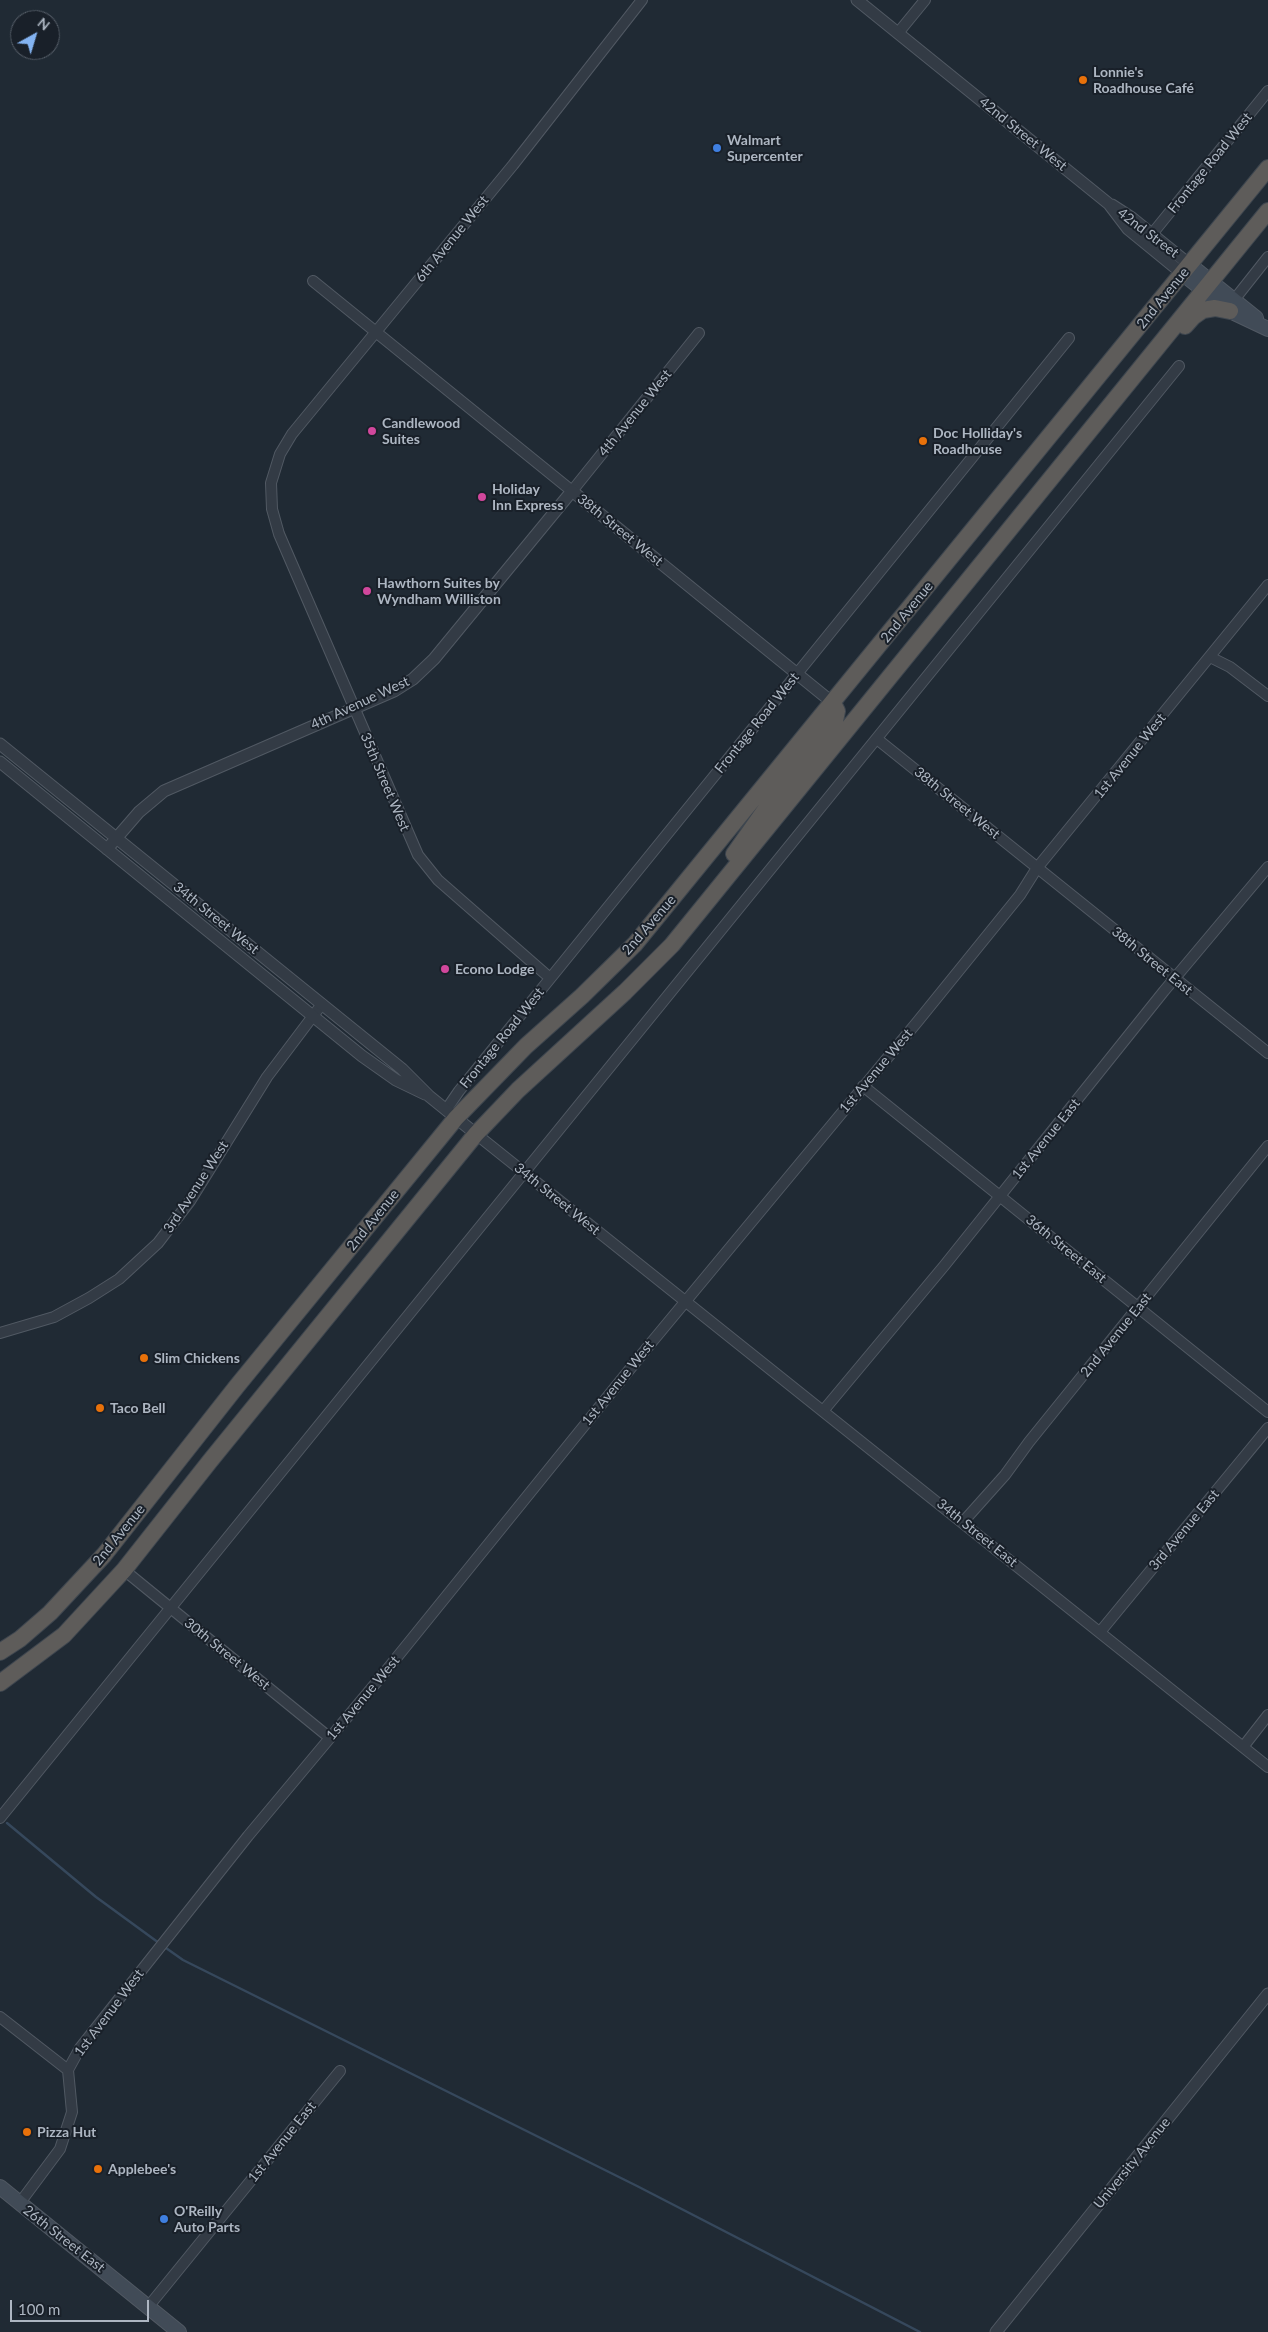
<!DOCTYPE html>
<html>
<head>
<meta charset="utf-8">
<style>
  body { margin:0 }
  #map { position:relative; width:1268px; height:2332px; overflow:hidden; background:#202a34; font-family:Lato,sans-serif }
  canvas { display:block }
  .north { position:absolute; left:10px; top:10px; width:50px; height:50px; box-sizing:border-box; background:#192029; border:1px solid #545c66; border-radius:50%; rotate:39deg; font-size:14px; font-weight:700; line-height:20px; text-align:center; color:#adb6c2 }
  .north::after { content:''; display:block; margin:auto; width:18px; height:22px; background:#83b3f1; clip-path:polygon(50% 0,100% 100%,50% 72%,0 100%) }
  .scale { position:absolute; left:10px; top:2300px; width:139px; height:22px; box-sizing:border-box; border:2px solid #adb6c2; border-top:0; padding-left:6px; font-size:15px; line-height:18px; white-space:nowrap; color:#adb6c2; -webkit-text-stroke:4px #192029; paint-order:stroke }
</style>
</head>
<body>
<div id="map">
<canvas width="1268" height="2332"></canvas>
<div class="north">N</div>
<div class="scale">100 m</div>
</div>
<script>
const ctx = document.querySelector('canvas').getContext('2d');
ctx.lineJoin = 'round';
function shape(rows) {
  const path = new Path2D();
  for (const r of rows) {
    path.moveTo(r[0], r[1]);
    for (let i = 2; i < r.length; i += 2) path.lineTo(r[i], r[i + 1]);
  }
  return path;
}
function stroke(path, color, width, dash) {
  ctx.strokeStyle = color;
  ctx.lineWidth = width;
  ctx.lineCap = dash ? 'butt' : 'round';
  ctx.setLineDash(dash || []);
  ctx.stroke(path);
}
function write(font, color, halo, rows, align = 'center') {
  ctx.font = font + ' Lato,sans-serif';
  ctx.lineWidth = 4;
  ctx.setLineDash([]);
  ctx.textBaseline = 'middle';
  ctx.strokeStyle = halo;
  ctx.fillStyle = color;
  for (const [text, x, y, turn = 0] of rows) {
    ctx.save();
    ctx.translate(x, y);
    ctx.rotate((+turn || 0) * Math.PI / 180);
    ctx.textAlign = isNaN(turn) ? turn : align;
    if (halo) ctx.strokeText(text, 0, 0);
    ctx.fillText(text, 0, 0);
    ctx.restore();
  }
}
stroke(shape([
  [7,1823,96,1897,159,1943],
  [166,1948,183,1960,637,2186,920,2332]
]), '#36485c', 2.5);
const minor = shape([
  [898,33,925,0],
  [1152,234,1268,91],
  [313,281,572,491,699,333],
  [1234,300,1268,257],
  [1210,657,1230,667,1268,696],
  [877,739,1268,1053],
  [550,978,438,880,418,855,279,534,272,509,271,483,280,454,292,434,513,165,642,0],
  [863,1086,1268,1412],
  [446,1110,459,1091,1069,338],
  [476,1134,1268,1767],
  [0,1333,54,1317,89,1298,119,1279,158,1243,190,1201,267,1077,322,1004],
  [823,1411,944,1266,1164,991,1268,867],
  [963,1522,1005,1475,1029,1442,1268,1146],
  [124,1570,330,1738],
  [1100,1632,1268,1428],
  [1243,1747,1268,1715],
  [0,1818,1179,366],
  [0,2017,68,2070],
  [19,2204,60,2149,72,2112,68,2070,80,2048,248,1836,385,1672,651,1343,918,1021,1020,895,1037,868,1268,585],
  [148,2307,340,2071]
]);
const tertiary = shape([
  [857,0,1109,204,1128,229,1183,274],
  [1112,205,1132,218,1190,265],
  [0,744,402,1069,429,1096,476,1134],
  [0,762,362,1056,396,1080,425,1094],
  [107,849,139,812,164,791,394,691,413,679,434,659,572,491,833,703],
  [996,2332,1268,1994]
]);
const secondary = shape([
  [1190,265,1256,318],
  [1183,274,1230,311,1268,329],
  [0,2187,179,2332]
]);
const trunk = shape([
  [1185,326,1193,317,1203,310,1215,308,1230,311],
  [734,854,779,790,835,721,837,711,833,703],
  [0,1652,20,1639,50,1613,104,1555,237,1386,456,1118,526,1046,582,996,635,944,1268,168],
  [0,1683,64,1635,124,1570,210,1461,476,1134,518,1090,625,992,672,945,1268,211]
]);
stroke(minor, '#515963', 12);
stroke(tertiary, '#515963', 13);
stroke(secondary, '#515963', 16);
stroke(trunk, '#3e464f', 18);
stroke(minor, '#333b45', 10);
stroke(tertiary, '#333b45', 11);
stroke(secondary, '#414b57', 14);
stroke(trunk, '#5e5c5a', 16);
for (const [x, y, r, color] of [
  [1083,80,5,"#e8710a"],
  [717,148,5,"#3f7fe0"],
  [372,431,5,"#d1479c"],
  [923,441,5,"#e8710a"],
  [482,497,5,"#d1479c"],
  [367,591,5,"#d1479c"],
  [445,969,5,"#d1479c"],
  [144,1358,5,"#e8710a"],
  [100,1408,5,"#e8710a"],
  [27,2132,5,"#e8710a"],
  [98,2169,5,"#e8710a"],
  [164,2219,5,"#3f7fe0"]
]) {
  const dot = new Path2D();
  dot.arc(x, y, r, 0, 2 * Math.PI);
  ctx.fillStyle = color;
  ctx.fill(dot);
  stroke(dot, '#192029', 2);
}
write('bold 14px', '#adb6c2', '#192029', [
  ["Lonnie's",1093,72],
  ["Roadhouse Café",1093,88],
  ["Walmart",727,140],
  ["Supercenter",727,156],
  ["Candlewood",382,423],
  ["Suites",382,439],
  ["Doc Holliday's",933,433],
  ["Roadhouse",933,449],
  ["Holiday",492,489],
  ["Inn Express",492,505],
  ["Hawthorn Suites by",377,583],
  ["Wyndham Williston",377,599],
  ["Econo Lodge",455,969],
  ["Slim Chickens",154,1358],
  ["Taco Bell",110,1408],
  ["Pizza Hut",37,2132],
  ["Applebee's",108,2169],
  ["O'Reilly",174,2211],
  ["Auto Parts",174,2227]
], 'left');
write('14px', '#adb6c2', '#192029', [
  ["42nd Street West",1023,134,39],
  ["Frontage Road West",1210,163,-51],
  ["42nd Street",1148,233,37],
  ["6th Avenue West",452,239,-51],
  ["2nd Avenue",1163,298,-51],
  ["4th Avenue West",635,413,-51],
  ["38th Street West",620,530,39],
  ["2nd Avenue",907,612,-51],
  ["4th Avenue West",360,703,-25],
  ["Frontage Road West",757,723,-51],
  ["1st Avenue West",1130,756,-51],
  ["35th Street West",385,782,67],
  ["38th Street West",957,803,39],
  ["34th Street West",216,918,39],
  ["2nd Avenue",649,925,-49],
  ["38th Street East",1152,961,39],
  ["Frontage Road West",502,1038,-51],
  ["1st Avenue West",876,1071,-50],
  ["1st Avenue East",1046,1139,-51],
  ["3rd Avenue West",196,1187,-57],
  ["34th Street West",557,1199,39],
  ["2nd Avenue",373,1220,-51],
  ["36th Street East",1066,1249,39],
  ["2nd Avenue East",1116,1335,-51],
  ["1st Avenue West",618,1383,-51],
  ["3rd Avenue East",1184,1530,-50],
  ["34th Street East",977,1533,39],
  ["2nd Avenue",119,1535,-51],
  ["30th Street West",227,1654,39],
  ["1st Avenue West",363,1698,-50],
  ["1st Avenue West",109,2013,-53],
  ["1st Avenue East",282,2142,-51],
  ["University Avenue",1132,2163,-51],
  ["26th Street East",64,2239,38]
]);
</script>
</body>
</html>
